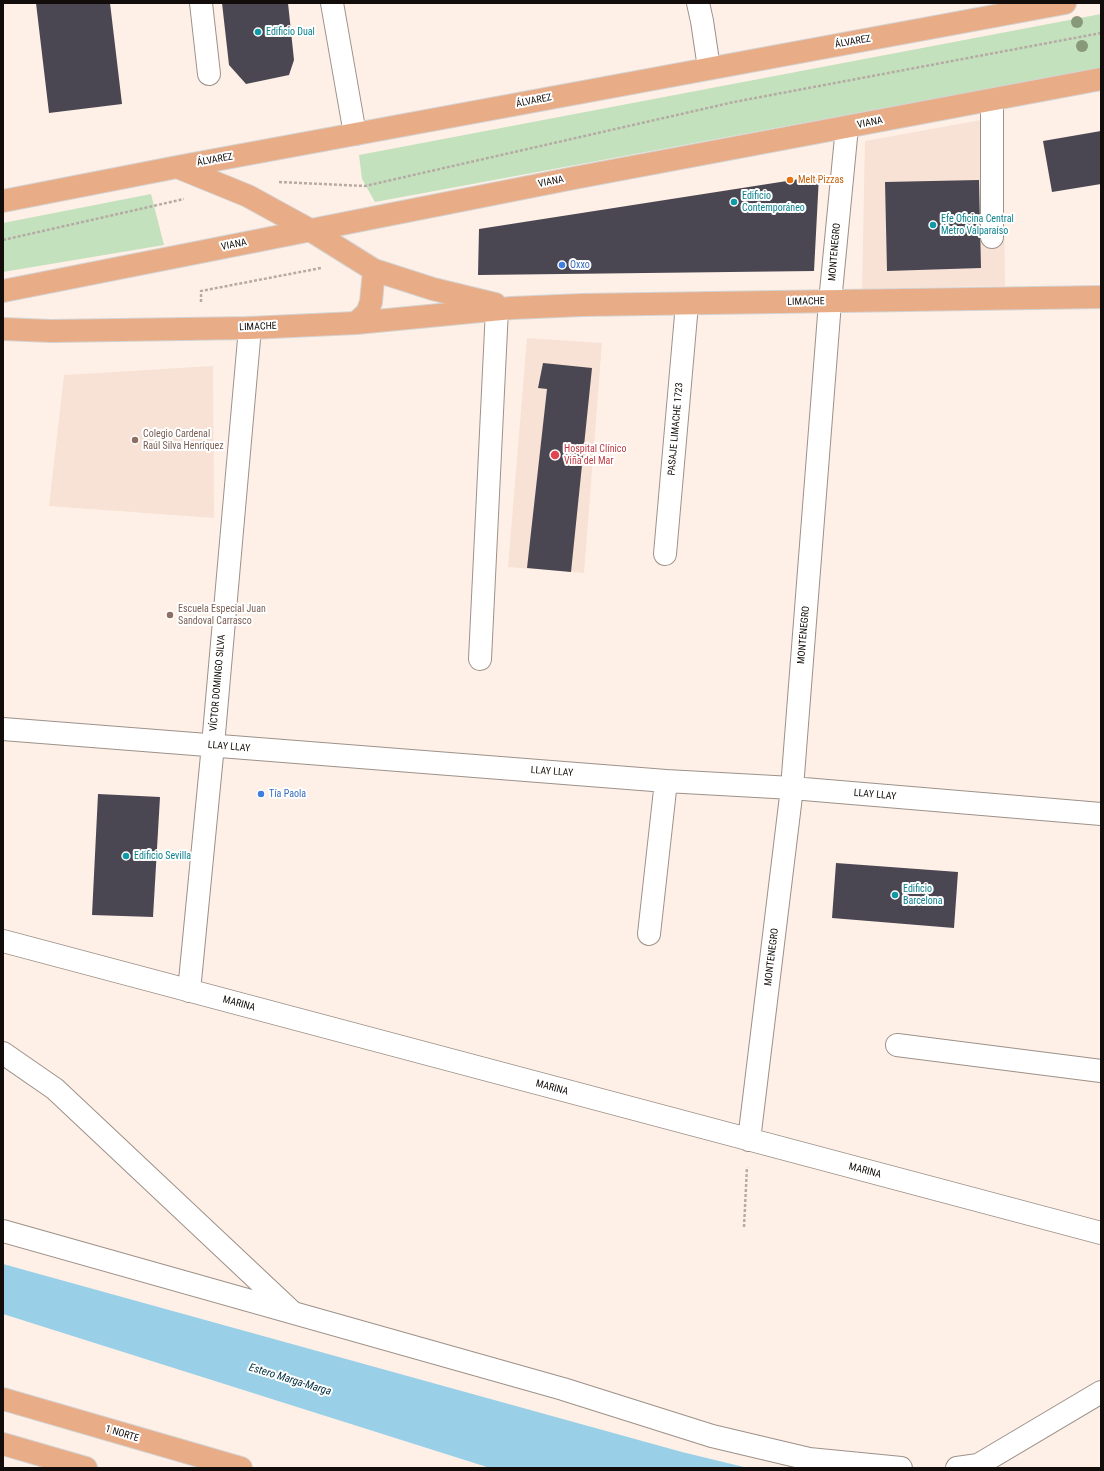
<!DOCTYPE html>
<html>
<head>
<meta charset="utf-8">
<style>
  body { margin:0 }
  #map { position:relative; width:1104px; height:1471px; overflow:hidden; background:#fef0e7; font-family:"Roboto Condensed",sans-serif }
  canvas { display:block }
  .frame { position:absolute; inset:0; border:4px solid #120d0a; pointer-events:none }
</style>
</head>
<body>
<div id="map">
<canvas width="1104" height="1471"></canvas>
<div class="frame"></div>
</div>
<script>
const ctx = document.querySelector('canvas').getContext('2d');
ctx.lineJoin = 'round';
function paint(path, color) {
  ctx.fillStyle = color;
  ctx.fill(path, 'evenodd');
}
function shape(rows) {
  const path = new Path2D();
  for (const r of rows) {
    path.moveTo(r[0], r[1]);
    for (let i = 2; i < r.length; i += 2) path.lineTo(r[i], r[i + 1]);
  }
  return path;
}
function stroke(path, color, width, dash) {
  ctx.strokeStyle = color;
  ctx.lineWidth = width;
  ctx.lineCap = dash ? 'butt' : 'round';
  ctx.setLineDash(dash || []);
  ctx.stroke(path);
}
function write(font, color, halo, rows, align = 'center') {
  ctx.font = font + ' "Roboto Condensed",sans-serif';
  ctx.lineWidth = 4;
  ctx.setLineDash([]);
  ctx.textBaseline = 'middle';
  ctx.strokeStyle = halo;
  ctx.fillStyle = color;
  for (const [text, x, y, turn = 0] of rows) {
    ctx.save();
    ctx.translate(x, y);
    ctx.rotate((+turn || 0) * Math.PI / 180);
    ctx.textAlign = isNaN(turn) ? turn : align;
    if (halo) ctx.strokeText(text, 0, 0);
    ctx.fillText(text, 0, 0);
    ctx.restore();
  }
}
paint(shape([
  [1003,116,1005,286,862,289,865,141],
  [527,338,602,343,584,573,508,567],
  [213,366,214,518,49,506,64,375]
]), '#f7e2d5');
paint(shape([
  [1101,14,1101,68,375,202,362,179,359,155],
  [151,194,164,245,3,272,3,223]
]), '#c3e1bd');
paint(shape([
  [3,1264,682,1452,748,1468,490,1468,3,1314]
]), '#99d0e8');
paint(shape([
  [36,3,110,3,122,104,49,113],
  [222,3,288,3,294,60,289,75,246,84,229,65],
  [1101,131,1101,184,1052,192,1043,141],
  [819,176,814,271,478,275,479,229],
  [979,180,981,268,887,271,885,182],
  [543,363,592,368,571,572,527,568,547,389,538,388],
  [98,794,160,797,153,917,92,915],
  [836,863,958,872,954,928,832,918]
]), '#4b4752');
const minor = shape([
  [201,3,209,74],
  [332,3,355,134],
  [698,3,702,21,709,68],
  [992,100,992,237],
  [665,554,687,304],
  [480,659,497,309],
  [3,729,666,781,792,788,1101,814],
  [649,934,666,781],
  [3,941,1101,1233],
  [189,991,213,745,250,328],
  [897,1045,1101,1071],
  [3,1053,55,1089,292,1312],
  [749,1140,792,788,830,302,847,127],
  [3,1231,563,1389,712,1436,809,1459,901,1468],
  [957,1468,978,1465,1101,1392]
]);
const major = shape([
  [177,167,248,196,310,230,374,270,433,289,495,304],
  [3,201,177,167,1065,3],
  [3,291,574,178,1101,79],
  [356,323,367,313,371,302,374,270],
  [3,329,51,331,250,328,356,323,512,308,582,305,1101,297],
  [3,1399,241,1468],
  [3,1444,86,1468]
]);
stroke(minor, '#9d9189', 24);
stroke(major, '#d4d3d3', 24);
stroke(shape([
  [279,182,365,186,734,102,1101,33],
  [3,240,184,199],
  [201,302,201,291,321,268],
  [744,1227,747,1167]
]), '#b6aba4', 2.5, [3, 2]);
stroke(minor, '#fff', 22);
stroke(major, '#e8ac86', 22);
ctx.fillStyle = '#879978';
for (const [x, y] of [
  [1077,22],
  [1082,46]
]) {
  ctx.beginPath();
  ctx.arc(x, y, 6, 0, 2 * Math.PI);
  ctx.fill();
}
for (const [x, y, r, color] of [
  [258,32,4,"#0f9aa8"],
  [790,180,4,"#e8710a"],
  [734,202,4,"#0f9aa8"],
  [933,225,4,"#0f9aa8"],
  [562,265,4,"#3f7fe0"],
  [135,440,4,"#8d6e63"],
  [555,455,5,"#e0444e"],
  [170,615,4,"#8d6e63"],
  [261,794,4,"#3f7fe0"],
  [126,856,4,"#0f9aa8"],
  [895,895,4,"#0f9aa8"]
]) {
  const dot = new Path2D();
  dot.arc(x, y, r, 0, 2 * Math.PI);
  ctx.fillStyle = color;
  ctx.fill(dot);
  stroke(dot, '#fff', 1.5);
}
write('10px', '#0d838f', '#fff', [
  ["Edificio Dual",266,32],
  ["Edificio",742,196],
  ["Contemporáneo",742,208],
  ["Efe Oficina Central",941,219],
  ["Metro Valparaíso",941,231],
  ["Edificio Sevilla",134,856],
  ["Edificio",903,889],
  ["Barcelona",903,901]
], 'left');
write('10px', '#120d0a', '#fff', [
  ["ÁLVAREZ",853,42,-10],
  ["ÁLVAREZ",534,101,-11],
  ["VIANA",870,123,-11],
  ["ÁLVAREZ",215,160,-10],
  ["VIANA",551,182,-11],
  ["VIANA",234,245,-11],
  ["MONTENEGRO",835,252,-85],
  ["LIMACHE",806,302,-1],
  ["LIMACHE",258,327,-2],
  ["PASAJE LIMACHE 1723",676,429,-85],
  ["MONTENEGRO",804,635,-85],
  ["VÍCTOR DOMINGO SILVA",218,683,-85],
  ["LLAY LLAY",229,747,5],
  ["LLAY LLAY",552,772,4],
  ["LLAY LLAY",875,795,5],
  ["MONTENEGRO",772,957,-83],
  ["MARINA",239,1004,15],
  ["MARINA",552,1088,15],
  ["MARINA",865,1171,15],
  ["1 NORTE",122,1434,17]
]);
write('10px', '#c56008', '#fff', [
  ["Melt Pizzas",798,180]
], 'left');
write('10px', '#366cbe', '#fff', [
  ["Oxxo",570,265],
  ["Tía Paola",269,794]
], 'left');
write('10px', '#785e54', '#fff', [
  ["Colegio Cardenal",143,434],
  ["Raúl Silva Henríquez",143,446],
  ["Escuela Especial Juan",178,609],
  ["Sandoval Carrasco",178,621]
], 'left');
write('10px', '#be3a42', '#fff', [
  ["Hospital Clínico",564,449],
  ["Viña del Mar",564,461]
], 'left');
write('italic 11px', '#002f40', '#fff', [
  ["Estero Marga-Marga",290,1380,17]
]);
</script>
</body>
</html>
